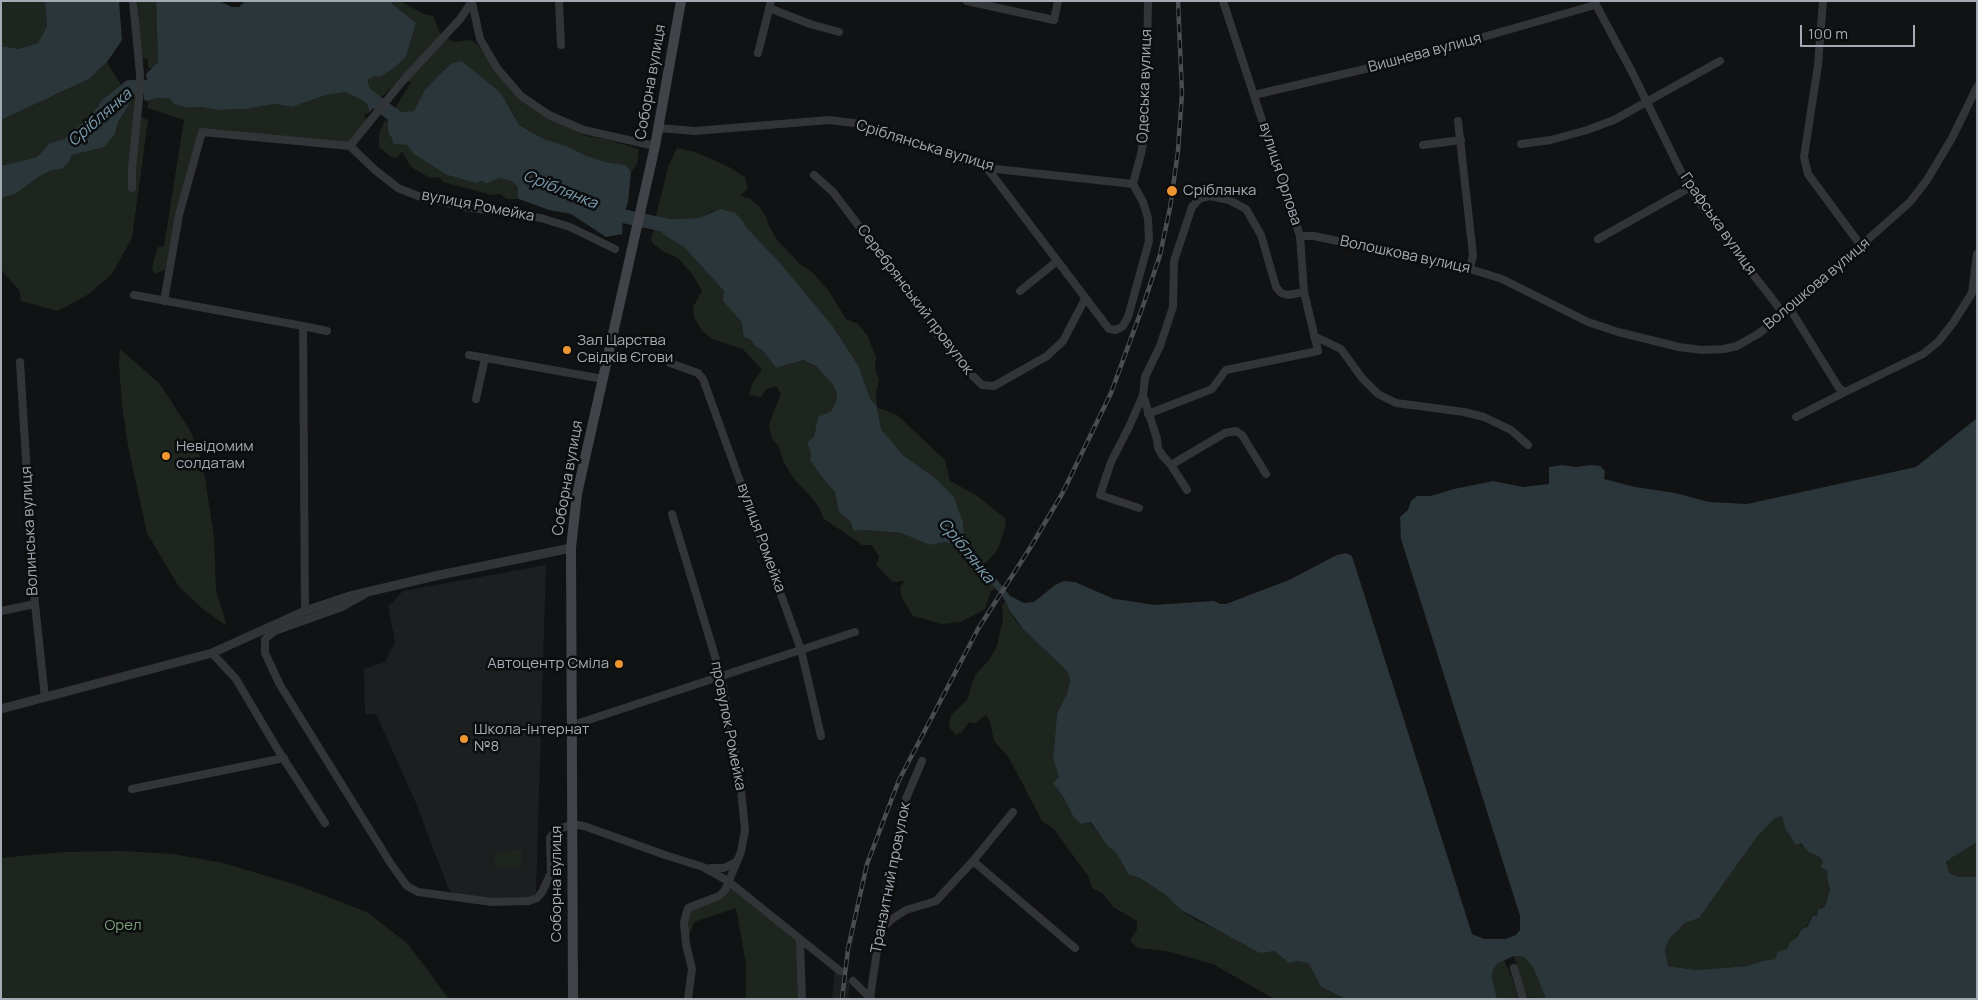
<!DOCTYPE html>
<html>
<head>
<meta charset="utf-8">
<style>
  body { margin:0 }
  #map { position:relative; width:1978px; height:1000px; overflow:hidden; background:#111213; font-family:Manrope,sans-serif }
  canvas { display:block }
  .frame { position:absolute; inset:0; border:2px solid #a3aab3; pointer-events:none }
  .scale { position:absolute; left:1800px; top:25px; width:115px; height:22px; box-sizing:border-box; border:2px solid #a3aab3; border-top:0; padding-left:6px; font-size:15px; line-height:18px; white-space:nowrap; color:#a3aab3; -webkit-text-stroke:4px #0c0d0e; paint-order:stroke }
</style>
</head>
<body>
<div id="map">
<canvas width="1978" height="1000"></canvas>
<div class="frame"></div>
<div class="scale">100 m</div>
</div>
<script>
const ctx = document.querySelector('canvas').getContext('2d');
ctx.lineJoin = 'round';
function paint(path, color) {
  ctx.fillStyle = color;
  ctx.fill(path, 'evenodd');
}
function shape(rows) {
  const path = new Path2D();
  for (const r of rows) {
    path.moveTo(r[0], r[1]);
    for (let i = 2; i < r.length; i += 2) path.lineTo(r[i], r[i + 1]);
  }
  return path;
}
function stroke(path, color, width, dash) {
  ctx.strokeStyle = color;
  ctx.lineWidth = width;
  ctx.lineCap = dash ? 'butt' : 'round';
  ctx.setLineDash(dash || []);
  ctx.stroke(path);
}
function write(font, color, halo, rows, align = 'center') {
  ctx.font = font + ' Manrope,sans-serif';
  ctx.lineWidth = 5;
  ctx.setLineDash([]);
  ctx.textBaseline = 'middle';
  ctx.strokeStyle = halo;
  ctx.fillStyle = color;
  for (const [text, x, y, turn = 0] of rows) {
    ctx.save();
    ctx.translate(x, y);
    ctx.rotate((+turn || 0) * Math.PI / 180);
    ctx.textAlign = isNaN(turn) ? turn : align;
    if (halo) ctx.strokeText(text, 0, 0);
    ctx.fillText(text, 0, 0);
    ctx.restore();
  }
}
paint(shape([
  [546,565,536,892,531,898,492,898,456,895,449,890,415,801,376,714,365,715,364,669,385,662,395,642,388,605,392,603,403,591],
  [835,968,850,981,848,999,832,999]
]), '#1d1e20');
paint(shape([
  [1,1,45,1,47,26,38,43,19,49,1,46],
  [138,1,156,1,158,62,152,68,148,68,148,60,142,58,140,46],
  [389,1,400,1,424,14,433,16,441,35,450,40,455,42,470,40,476,43,525,103,586,136,605,139,639,149,637,164,631,172,626,165,605,162,587,156,565,146,544,139,519,125,501,93,462,61,452,63,438,76,424,91,414,112,397,113,394,110,411,82,399,79,381,98,369,88,367,84,370,78,374,76,379,77,393,69,406,57,416,23],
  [107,62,121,85,102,100,94,112,64,139,50,143,37,157,1,166,1,120,89,79],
  [132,91,137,95,134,115,148,120,132,238,112,274,89,294,58,311,21,301,19,290,1,270,1,198,15,194,40,176,52,170,62,169,69,162,72,155,83,152,115,134,118,122,129,105,129,95],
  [345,92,366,102,370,112,364,115,368,122,349,144,199,129,176,214,165,270,154,274,152,267,154,260,158,247,164,246,184,120,148,108,148,101,156,98,169,98,174,104,188,108,201,107,220,110,245,109,275,104,292,107,326,95],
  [385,120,389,123,399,144,407,145,415,154,447,175,476,183,483,181,486,184,499,178,511,181,518,187,517,195,519,199,507,199,500,194,492,195,477,191,443,182,439,177,430,178,411,167,402,152,397,158,391,157,379,147,379,134],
  [677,148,695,152,729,167,745,177,748,189,740,196,749,198,758,205,767,218,768,224,777,240,801,265,813,273,828,290,846,319,858,324,867,335,876,357,875,369,879,379,876,393,877,407,897,415,945,460,950,481,976,495,1005,518,1006,523,1001,541,996,552,985,564,973,548,964,532,963,522,954,497,935,478,904,456,881,429,877,407,870,398,859,367,780,263,746,227,742,220,729,211,713,211,698,218,672,219,656,216,668,167],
  [656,227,667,237,684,247,724,291,726,304,734,311,741,321,742,329,754,345,763,351,776,368,802,360,817,367,833,385,837,394,836,402,831,411,818,417,810,460,821,476,835,492,839,513,850,521,854,531,868,530,901,533,930,545,945,542,958,547,981,570,995,589,991,591,985,609,961,622,942,624,913,616,902,598,900,588,904,581,893,582,876,565,879,557,872,545,862,545,823,518,819,507,810,496,794,479,783,461,779,447,772,438,769,427,770,421,781,394,776,386,766,389,761,397,749,395,752,384,762,370,743,349,712,339,702,331,694,317,693,307,702,291,693,275,678,258,664,252,652,243,651,237],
  [120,349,159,383,190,430,203,465,214,537,216,591,227,626,204,610,179,587,147,533,128,446,122,405,119,364],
  [1005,602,1015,620,1023,629,1068,672,1070,681,1068,691,1057,714,1053,759,1059,777,1053,783,1064,798,1074,818,1081,824,1090,822,1106,844,1117,854,1129,875,1140,878,1167,896,1181,910,1198,921,1227,934,1274,951,1289,963,1298,961,1309,964,1321,987,1346,999,1274,999,1213,964,1166,951,1138,948,1130,941,1137,929,1137,921,1113,907,1103,894,1092,888,1088,876,1054,829,1042,821,1009,758,994,741,990,721,986,715,974,724,969,722,962,732,956,735,949,727,951,715,968,699,971,686,976,674,989,660,997,646,1003,619,1002,605],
  [1782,816,1785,828,1808,852,1818,856,1823,861,1829,871,1827,879,1830,889,1825,907,1821,907,1818,915,1813,916,1806,927,1797,934,1795,939,1790,942,1787,949,1775,959,1762,961,1747,966,1696,970,1668,966,1665,949,1670,938,1685,923,1699,918,1757,837,1774,819],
  [1977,842,1977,877,1960,877,1949,873,1947,871,1947,860],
  [522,850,522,867,495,868,495,851],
  [122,851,173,854,223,863,294,884,367,912,408,944,449,999,1,999,1,858,63,852],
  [728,883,800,941,802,999,746,999,746,964,736,908,694,922,686,944,688,908,719,896],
  [1514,956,1524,957,1533,967,1546,999,1526,997],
  [1504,960,1510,973,1519,999,1497,999,1492,978,1493,970,1498,963]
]), '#1e251e');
paint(shape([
  [45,1,119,1,122,40,107,62,89,79,1,120,1,46,19,49,38,43,47,26],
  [156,1,219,1,232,7,239,7,245,1,389,1,416,23,406,57,393,69,379,77,374,76,368,80,369,88,381,98,370,112,366,102,345,92,326,95,292,107,275,104,245,109,220,110,201,107,188,108,174,104,169,98,156,98,148,101,144,100,143,82,147,81,146,74,158,62],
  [462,61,501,93,519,125,544,139,566,146,587,156,605,162,626,165,631,172,628,202,623,216,622,234,606,237,571,214,549,210,519,199,517,195,518,187,511,181,499,178,486,184,483,181,476,183,447,175,414,154,407,145,393,144,392,138,389,134,387,116,394,110,397,113,414,111,424,91,438,76,452,63],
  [121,85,132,91,129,95,129,105,118,122,115,134,104,147,72,155,69,162,62,169,52,170,40,176,15,194,1,198,1,166,37,157,50,143,64,139,94,112,102,100],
  [721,209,735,213,742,220,746,227,780,263,833,327,859,367,870,398,877,407,881,429,904,456,935,478,954,497,963,522,964,532,972,548,1010,596,1024,603,1034,602,1055,585,1064,581,1075,582,1114,599,1123,600,1154,605,1214,601,1220,604,1226,604,1289,580,1337,555,1346,553,1352,556,1472,934,1484,939,1505,939,1516,935,1520,930,1520,916,1401,539,1400,517,1408,510,1411,501,1417,496,1431,496,1454,489,1493,481,1523,487,1549,484,1549,467,1562,465,1576,467,1591,465,1600,466,1605,471,1604,479,1635,487,1675,493,1709,502,1747,504,1916,467,1977,418,1977,842,1948,860,1946,862,1949,873,1960,877,1977,877,1977,999,1546,999,1533,967,1524,957,1514,956,1498,963,1493,970,1492,978,1497,999,1346,999,1321,987,1309,964,1298,961,1289,963,1274,951,1260,953,1181,910,1167,896,1140,878,1129,875,1117,854,1106,844,1091,822,1081,824,1074,818,1064,798,1053,783,1059,777,1053,759,1057,714,1068,691,1070,681,1068,672,1023,629,1010,611,1003,597,958,547,945,542,930,545,901,533,868,530,854,531,850,521,839,513,835,492,821,476,810,460,811,452,807,443,814,437,818,417,831,411,836,402,837,394,833,385,817,367,803,360,776,368,763,351,754,345,750,339,744,337,741,321,723,301,724,291,684,247,667,237,656,227,656,216,672,219,698,218],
  [1782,816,1785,828,1796,845,1801,843,1808,852,1818,856,1823,861,1821,867,1828,871,1827,879,1830,889,1825,907,1818,909,1818,915,1813,916,1807,927,1802,929,1795,939,1790,942,1787,949,1778,952,1775,959,1762,961,1747,966,1696,970,1668,966,1665,949,1670,938,1685,923,1699,918,1757,837,1774,819]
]), '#2b363b');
stroke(shape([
  [363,92,405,124],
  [115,102,129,87,154,87],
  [607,209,623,216,673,227]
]), '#2b363b', 14);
stroke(shape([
  [559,1,561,45],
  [967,1,1054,20,1058,1],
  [1594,1,1632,72,1689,188,1727,241,1784,314],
  [1823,1,1818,65,1804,157,1808,174,1862,247],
  [472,2,480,39,497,68,521,96,549,115,584,130,655,146],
  [769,8,810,24,839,32],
  [758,53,771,1],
  [1254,95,1399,61,1595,5],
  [1458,121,1473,255,1470,269],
  [658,128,695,131,829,120,854,123,987,168,1133,184],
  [1521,144,1551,140,1587,130,1614,120,1720,61],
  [1423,145,1461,140],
  [350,146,400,84,461,18,472,1],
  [987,168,1109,329,1116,330,1123,326,1128,317,1149,241,1148,218,1143,202,1133,184,1141,154,1146,127,1148,1],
  [814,175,833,192,911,295,933,328,961,364,982,385,994,386,1047,356,1063,341,1085,299],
  [132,188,132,169,139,99,140,74,133,1],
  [1300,236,1314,236,1470,269,1502,279,1588,322,1618,332,1679,347,1702,350,1724,349,1737,346,1758,334,1784,314,1910,202,1927,180,1952,138,1977,87],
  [1598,239,1689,188],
  [1020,291,1056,262],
  [134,295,303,326],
  [164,301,179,215,202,132,350,146,375,170,398,188,423,198,472,208,541,218,570,227,615,249],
  [1790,309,1839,388,1845,392,1796,417],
  [1314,336,1341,349,1362,378,1378,394,1396,403,1464,412,1484,417,1511,430,1528,445],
  [469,355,603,379],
  [20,362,35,604,45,698],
  [670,363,698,373,703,379,801,650,821,736],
  [1845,392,1923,354,1938,342,1953,323,1972,293,1977,254],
  [1143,395,1157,439,1158,448,1162,455,1171,465,1225,433,1236,431,1242,435,1266,474],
  [476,399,485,358],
  [1148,414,1212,389,1226,370,1318,351,1304,292,1300,236,1223,1],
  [1171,465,1187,490],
  [1139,508,1100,495,1111,462,1129,427,1143,395,1145,377,1160,346,1173,307,1174,261,1192,207,1199,199,1210,196,1229,200,1246,209,1261,235,1276,287,1281,293,1288,295,1304,292],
  [672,514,721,676,740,779,745,830,741,852,725,890,719,896,688,908,684,922,686,944,692,969,688,999],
  [365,594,342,607,275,631,265,639,265,653,280,685,391,864,407,886,418,892,492,902,529,901,537,898,542,892,551,873,550,838,555,831,572,824,584,826,665,855,703,867,728,881,840,971],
  [1,611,35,604],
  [305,611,303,326,327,331],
  [212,653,236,679,278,750,325,823],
  [573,725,855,632],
  [132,789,284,758],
  [973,861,1075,948],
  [710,868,724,868,736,862],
  [879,931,892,919,906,910,936,901,973,861,1013,812],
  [800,941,802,999],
  [1514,968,1523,999],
  [853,981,871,999],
  [870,998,886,890,899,836,902,808,922,761]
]), '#333438', 8);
stroke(shape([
  [1,709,212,653,305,611,350,596,435,576,571,548]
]), '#333438', 9);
stroke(shape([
  [573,999,571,548,577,494,655,146,681,1]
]), '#414348', 10);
const rail = shape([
  [842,999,848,949,867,864,899,780,978,629,1030,548,1062,494,1111,393,1144,303,1160,255,1170,208,1178,151,1182,93,1178,1]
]);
stroke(rail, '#4a4c51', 4.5);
stroke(rail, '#0c0d0e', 2.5, [8]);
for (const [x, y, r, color] of [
  [1172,191,6,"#ed9530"],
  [567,350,5,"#ed9530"],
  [166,456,5,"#ed9530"],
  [619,664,5,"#ed9530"],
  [464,739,5,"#ed9530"]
]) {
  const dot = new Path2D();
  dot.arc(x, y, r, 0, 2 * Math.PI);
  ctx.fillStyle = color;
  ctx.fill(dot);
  stroke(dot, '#0c0d0e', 2);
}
write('15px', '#a3aab3', '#0c0d0e', [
  ["Вишнева вулиця",1425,53,-15],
  ["Соборна вулиця",651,82,-80],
  ["Одеська вулиця",1145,86,-88],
  ["Сріблянська вулиця",925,146,17],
  ["вулиця Орлова",1280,174,72],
  ["вулиця Ромейка",478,206,11],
  ["Графська вулиця",1718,224,55],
  ["Волошкова вулиця",1405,255,12],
  ["Волошкова вулиця",1817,284,-40],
  ["Серебрянський провулок",915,300,53],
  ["Соборна вулиця",568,478,-80],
  ["Волинська вулиця",30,531,-93],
  ["вулиця Ромейка",761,538,70],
  ["провулок Ромейка",728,726,79],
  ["Транзитний провулок",891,878,-79],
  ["Соборна вулиця",557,884,-90]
]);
write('15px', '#a3aab3', '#0c0d0e', [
  ["Сріблянка",1183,191],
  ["Зал Царства",577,341],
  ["Свідків Єгови",577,358],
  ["Невідомим",176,447],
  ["солдатам",176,464],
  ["Автоцентр Сміла",609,664,"right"],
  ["Школа-інтернат",474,730],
  ["№8",474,747]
], 'left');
write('15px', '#7d9e7a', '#0c0d0e', [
  ["Орел",123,926]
]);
write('italic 16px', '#7a9cae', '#0c0d0e', [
  ["Сріблянка",100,118,-41],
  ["Сріблянка",560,190,22],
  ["Сріблянка",966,551,51]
]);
</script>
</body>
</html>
